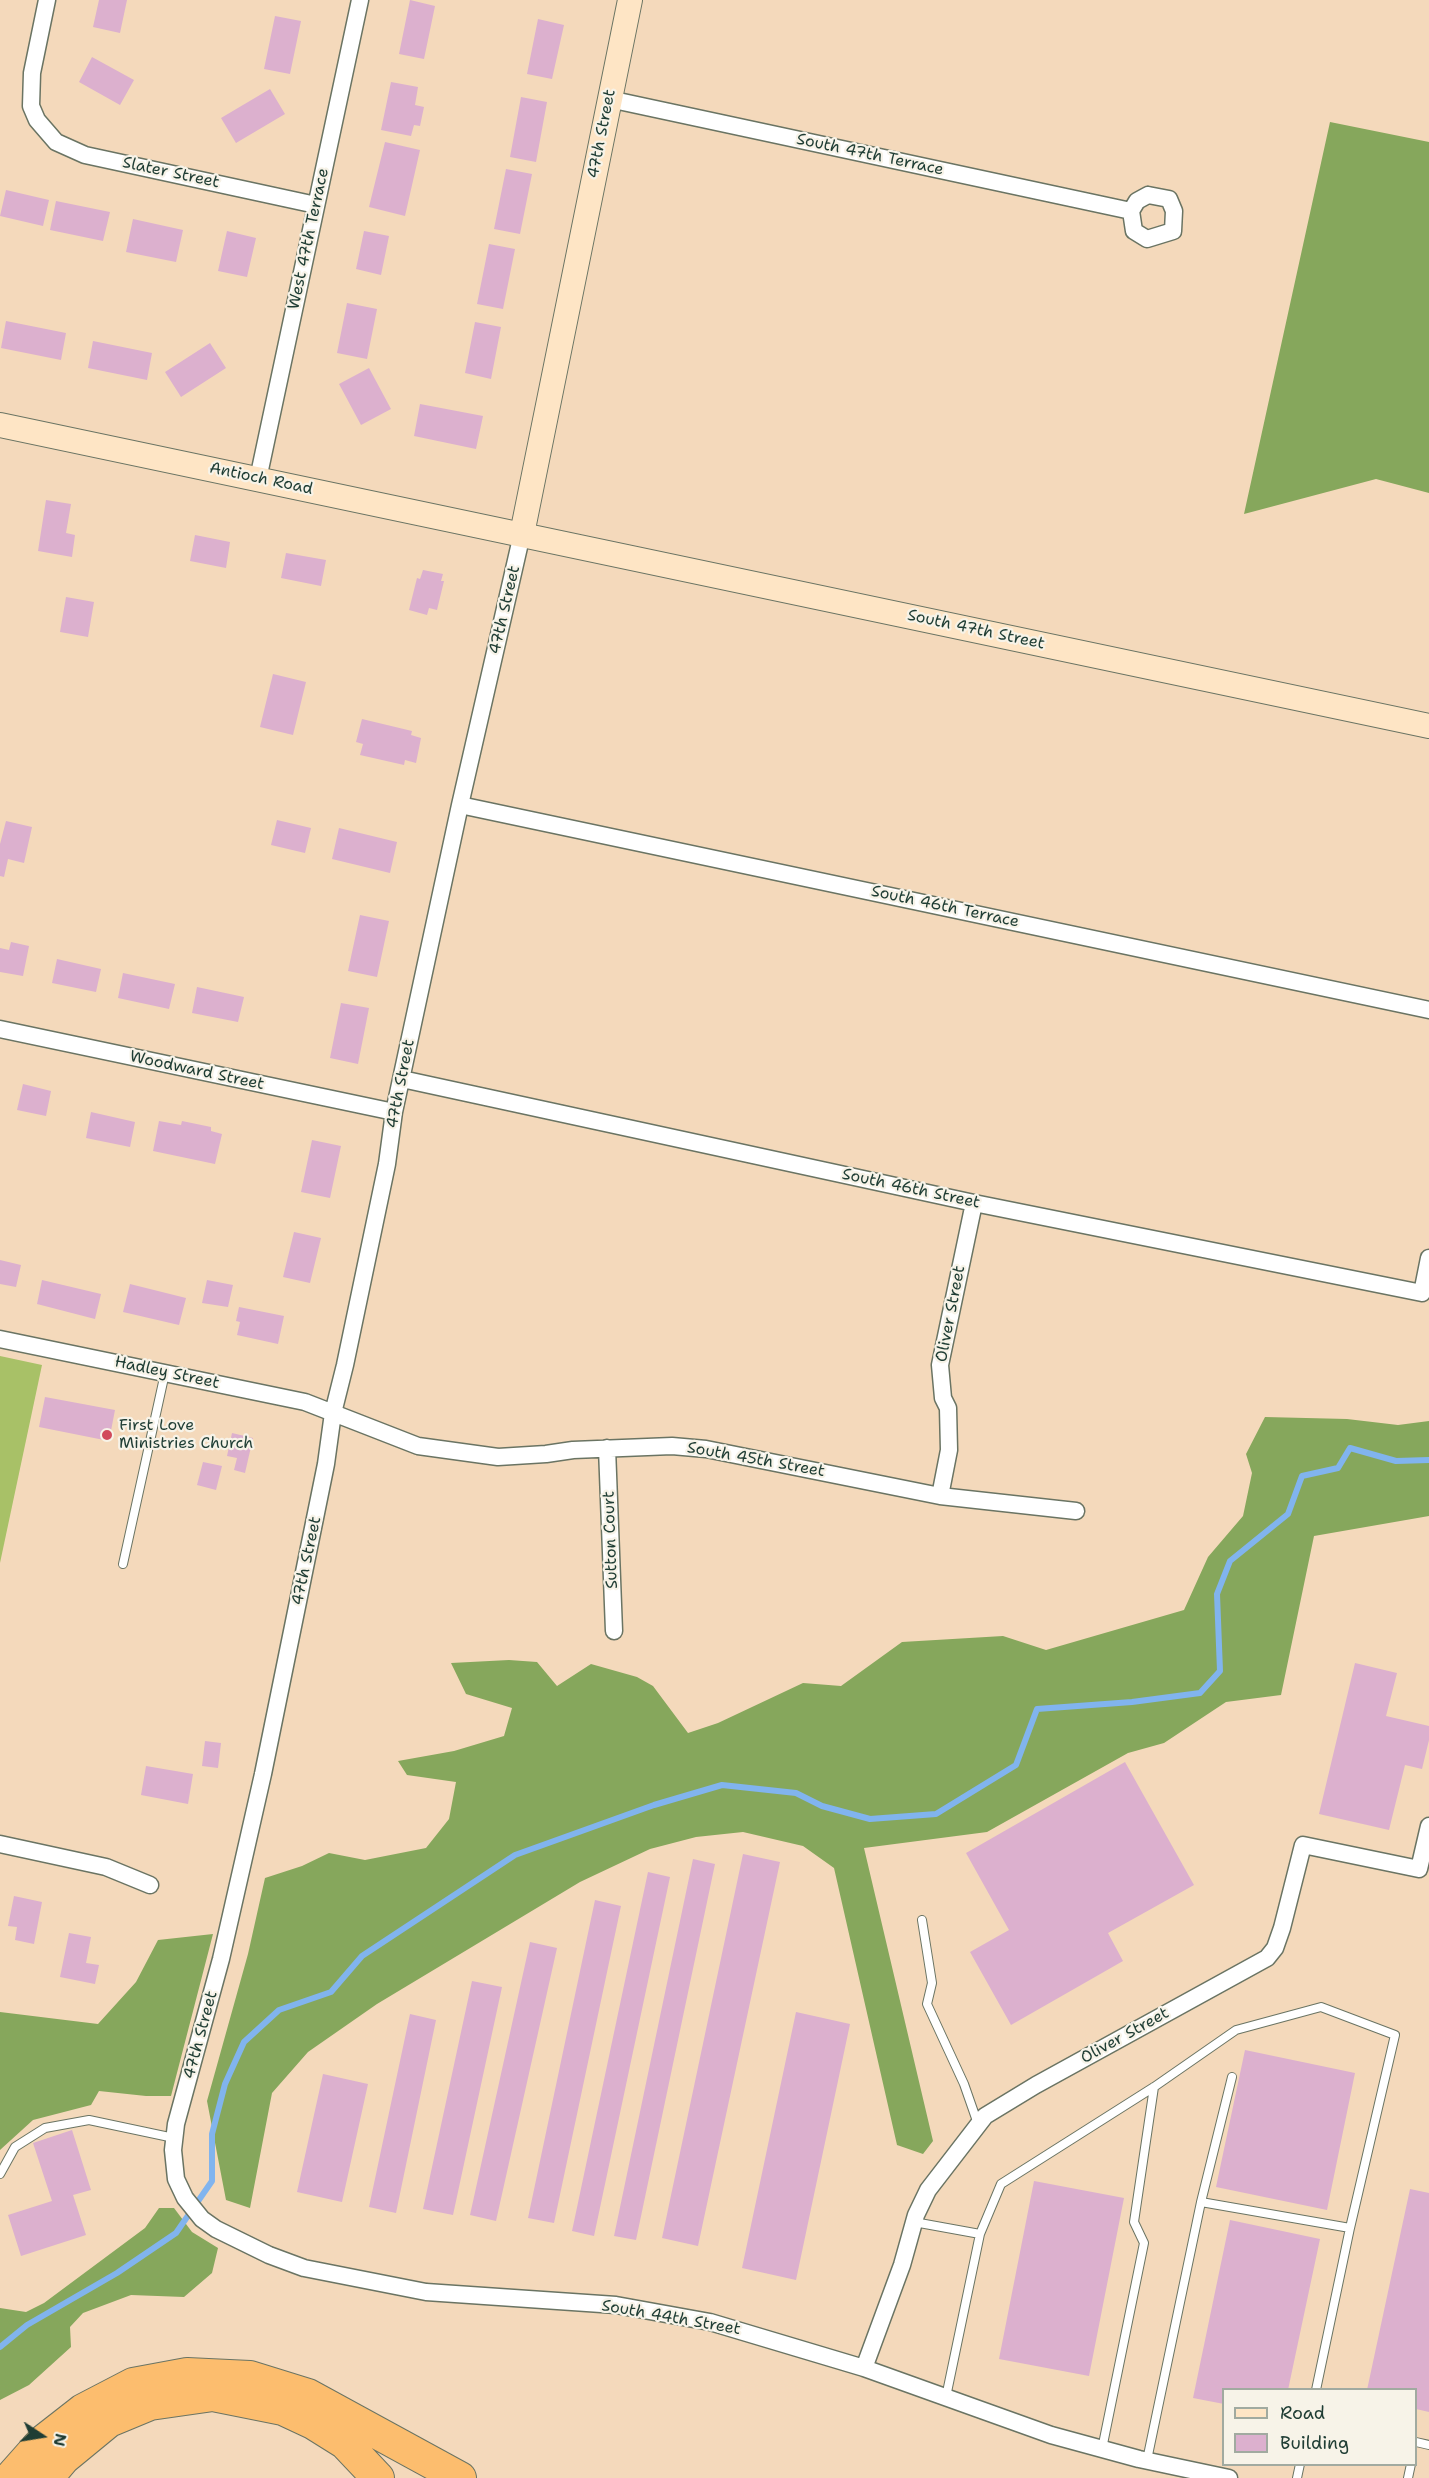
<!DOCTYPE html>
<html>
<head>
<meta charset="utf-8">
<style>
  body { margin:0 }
  #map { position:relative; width:1429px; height:2478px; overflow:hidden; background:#f4d9bb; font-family:"Shantell Sans",sans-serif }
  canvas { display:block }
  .legend { position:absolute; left:1222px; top:2388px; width:195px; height:78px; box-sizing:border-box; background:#f7f3e8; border:2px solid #a1aaa0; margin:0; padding:8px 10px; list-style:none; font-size:18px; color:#1f3d34 }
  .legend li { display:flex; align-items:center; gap:12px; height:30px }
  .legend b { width:30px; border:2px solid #a1aaa0 }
  .north { position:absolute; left:12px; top:2406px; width:60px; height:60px; -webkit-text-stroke:4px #f7f3e8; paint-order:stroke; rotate:102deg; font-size:16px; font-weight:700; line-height:24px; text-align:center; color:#1f3d34 }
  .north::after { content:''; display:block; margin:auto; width:21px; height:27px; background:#1f3d34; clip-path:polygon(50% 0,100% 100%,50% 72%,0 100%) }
</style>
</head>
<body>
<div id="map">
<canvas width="1429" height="2478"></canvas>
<ul class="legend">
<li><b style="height:8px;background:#fee5c5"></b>Road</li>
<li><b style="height:16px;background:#dcb0ce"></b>Building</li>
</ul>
<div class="north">N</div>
</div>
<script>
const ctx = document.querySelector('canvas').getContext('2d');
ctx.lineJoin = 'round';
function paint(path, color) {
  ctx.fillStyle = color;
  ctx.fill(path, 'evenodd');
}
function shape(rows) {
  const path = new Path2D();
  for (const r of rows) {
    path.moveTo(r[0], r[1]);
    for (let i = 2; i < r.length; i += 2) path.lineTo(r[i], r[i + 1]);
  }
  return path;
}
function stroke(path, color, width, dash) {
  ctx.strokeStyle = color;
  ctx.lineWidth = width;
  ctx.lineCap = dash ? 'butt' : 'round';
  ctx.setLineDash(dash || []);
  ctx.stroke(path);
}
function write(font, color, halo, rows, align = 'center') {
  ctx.font = font + ' "Shantell Sans",sans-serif';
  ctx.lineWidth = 4.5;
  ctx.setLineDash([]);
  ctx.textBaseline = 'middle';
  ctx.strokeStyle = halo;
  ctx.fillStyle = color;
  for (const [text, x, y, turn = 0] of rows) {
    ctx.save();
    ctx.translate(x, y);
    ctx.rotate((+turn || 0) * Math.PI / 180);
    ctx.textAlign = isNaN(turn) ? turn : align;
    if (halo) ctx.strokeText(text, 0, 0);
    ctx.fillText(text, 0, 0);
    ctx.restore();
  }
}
paint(shape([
  [0,1356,42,1365,0,1563]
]), '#a8c167');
paint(shape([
  [1330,122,1429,142,1429,493,1376,479,1244,514],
  [1265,1417,1347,1419,1398,1425,1429,1421,1429,1516,1314,1536,1281,1695,1226,1702,1164,1743,1128,1753,987,1832,864,1848,933,2141,923,2154,897,2145,834,1868,803,1846,743,1832,696,1837,650,1849,580,1882,377,2004,308,2052,272,2093,250,2208,226,2200,207,2101,248,1954,265,1878,302,1866,329,1853,365,1860,426,1848,449,1819,456,1782,407,1775,398,1761,454,1751,504,1736,512,1708,466,1694,451,1663,509,1660,537,1662,557,1686,591,1664,637,1677,653,1686,688,1733,718,1723,803,1683,841,1686,902,1642,1003,1636,1046,1650,1184,1610,1208,1557,1243,1516,1252,1473,1246,1454],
  [213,1934,171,2096,146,2096,99,2091,91,2105,33,2120,0,2150,0,2012,98,2024,136,1982,158,1940],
  [159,2208,174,2208,192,2232,218,2248,212,2273,184,2297,131,2295,83,2313,70,2327,71,2347,29,2385,0,2400,0,2308,26,2312,44,2303,145,2228]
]), '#86a75c');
stroke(shape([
  [0,2347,27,2325,117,2273,176,2233,212,2181,212,2134,225,2084,244,2042,279,2010,331,1992,362,1956,515,1855,654,1805,722,1785,796,1793,822,1806,870,1819,936,1814,1016,1765,1037,1709,1132,1702,1200,1693,1220,1671,1217,1594,1230,1561,1288,1514,1302,1476,1338,1468,1350,1448,1396,1461,1429,1460]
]), '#81b4ee', 6);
paint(shape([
  [99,0,127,0,120,33,93,27],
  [410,0,435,6,424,59,399,54],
  [275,16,301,21,290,74,264,69],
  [538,19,564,25,552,79,527,74],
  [92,57,134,80,120,105,79,82],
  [391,82,418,87,415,105,424,107,420,126,414,125,411,136,381,130],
  [270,89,285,114,236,143,221,118],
  [521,97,547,102,536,162,510,157],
  [385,142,420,150,405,216,369,207],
  [506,169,532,174,520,234,494,229],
  [6,190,49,200,43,226,0,216],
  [56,201,110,212,103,241,50,230],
  [133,219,183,230,176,262,126,252],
  [227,231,256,238,247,277,218,271],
  [364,231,389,236,381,275,356,269],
  [489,244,515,249,503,309,477,304],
  [347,303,377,309,367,359,337,353],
  [6,321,66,333,61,360,1,348],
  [475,322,501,327,491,379,465,373],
  [93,341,152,353,147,380,88,368],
  [210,343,226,368,181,397,165,372],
  [369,368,391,409,361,425,339,384],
  [420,404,483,416,476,449,414,436],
  [46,500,71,504,66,533,75,535,72,557,38,551],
  [195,535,230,542,226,568,190,561],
  [286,553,326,560,321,586,281,578],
  [423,570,443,574,441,581,444,581,437,610,429,608,427,615,409,610,417,578,420,579],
  [66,597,94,602,88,637,60,632],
  [273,674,306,682,293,735,260,727],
  [362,719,412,731,411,735,421,738,416,763,405,760,404,765,360,755,363,744,356,742],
  [277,820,311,828,305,853,271,845],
  [6,821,32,827,24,863,8,859,4,877,0,876,0,844],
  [339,828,397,842,390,873,332,859],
  [360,915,389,921,377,977,348,971],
  [11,942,29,946,23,976,0,972,0,948,9,950],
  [57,959,101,969,96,992,52,983],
  [123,973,175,984,169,1009,118,998],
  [197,987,244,997,238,1022,192,1013],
  [341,1003,369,1008,358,1064,330,1058],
  [23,1084,51,1091,46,1116,17,1110],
  [91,1112,135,1122,130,1147,86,1138],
  [159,1121,181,1125,182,1121,211,1127,211,1131,222,1134,215,1164,153,1151],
  [312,1140,341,1146,330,1198,301,1192],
  [294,1232,321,1238,310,1283,283,1277],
  [0,1260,21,1265,16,1287,0,1284],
  [42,1280,101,1294,95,1319,37,1304],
  [207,1280,233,1285,228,1307,202,1303],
  [130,1284,186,1298,179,1325,123,1312],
  [239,1307,284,1316,278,1344,237,1335,240,1322,236,1321],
  [45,1397,115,1410,109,1441,39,1427],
  [232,1433,253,1438,245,1473,234,1470,237,1458,227,1456],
  [203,1462,222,1466,216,1490,197,1485],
  [1355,1663,1397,1673,1386,1716,1429,1726,1429,1740,1422,1769,1405,1765,1389,1830,1319,1814],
  [205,1741,221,1743,218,1768,202,1766],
  [1125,1762,1194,1885,1108,1933,1123,1961,1011,2025,970,1952,1009,1930,966,1853],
  [146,1766,193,1774,188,1804,141,1795],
  [743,1854,780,1862,698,2246,662,2238],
  [693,1859,715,1864,636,2240,614,2236],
  [648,1872,670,1877,594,2236,572,2231],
  [14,1896,42,1902,34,1944,15,1940,17,1927,8,1926],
  [595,1900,621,1906,554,2223,528,2218],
  [69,1933,91,1937,86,1963,99,1965,95,1984,60,1977],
  [530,1942,557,1948,496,2221,470,2215],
  [472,1981,502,1987,453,2215,423,2209],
  [796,2012,850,2024,796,2280,742,2268],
  [410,2014,436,2020,396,2213,369,2207],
  [1245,2050,1355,2073,1327,2210,1216,2187],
  [323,2074,368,2084,342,2202,297,2192],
  [72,2130,91,2190,73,2195,86,2235,21,2256,8,2215,52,2201,33,2143],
  [1034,2181,1124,2198,1089,2376,999,2359],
  [1410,2189,1429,2193,1429,2412,1416,2409,1416,2390,1367,2390],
  [1230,2220,1320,2239,1288,2390,1224,2390,1224,2404,1193,2398]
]), '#dcb0ce');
const lane = shape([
  [123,1564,165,1373],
  [922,1920,932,1983,927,2004,964,2084,978,2124],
  [0,2174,15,2147,45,2128,89,2120,174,2138],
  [1201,2202,1232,2077],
  [914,2222,980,2234,1001,2184,1154,2087,1236,2030,1321,2007,1395,2035,1350,2228,1316,2390],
  [946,2397,980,2234],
  [1416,2442,1429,2445],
  [1102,2449,1144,2243,1134,2222,1154,2087],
  [1147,2460,1201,2202,1350,2228],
  [1297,2478,1300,2464],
  [1408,2478,1411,2464]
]);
const street = shape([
  [47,0,32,73,31,106,37,120,56,142,85,155,316,205],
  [609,99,1131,211],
  [1148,195,1169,199,1174,211,1173,231,1147,239,1134,231,1131,211,1137,201,1148,195],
  [258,479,360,0],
  [522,534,460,805,394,1112,387,1164,345,1365,333,1413,326,1464,263,1774,221,1959,176,2124,173,2150,176,2179,185,2198,202,2219,216,2229,269,2255,304,2268,426,2292,616,2305,710,2322,864,2368,1051,2435,1139,2459,1229,2478],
  [460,805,1429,1010],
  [0,1029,394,1112],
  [402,1079,974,1203,1422,1293,1429,1258],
  [0,1339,305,1402,418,1446,498,1457,546,1454,573,1450,672,1446,706,1449,940,1496,1076,1511],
  [607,1448,614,1631],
  [940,1496,949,1450,948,1408,943,1398,940,1365,974,1203],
  [0,1844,106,1867,150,1885],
  [864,2368,902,2265,916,2215,928,2190,985,2116,1036,2085,1267,1958,1275,1948,1282,1928,1303,1845,1419,1869,1429,1826]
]);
const secondary = shape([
  [0,425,1429,726],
  [522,534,630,0]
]);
const highway = shape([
  [10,2478,42,2442,83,2410,133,2384,187,2374,250,2377,308,2395,460,2478],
  [47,2478,64,2458,109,2421,150,2404,213,2395,283,2409,313,2423,345,2443,378,2478]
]);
stroke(lane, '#6a7463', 10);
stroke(street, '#6a7463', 19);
stroke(secondary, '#6a7463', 26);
stroke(highway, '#6a7463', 34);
stroke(lane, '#fff', 8);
stroke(street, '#fff', 16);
stroke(secondary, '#fee5c5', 24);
stroke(highway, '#fcbd6e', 32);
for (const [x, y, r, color] of [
  [107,1435,6,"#d1495b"]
]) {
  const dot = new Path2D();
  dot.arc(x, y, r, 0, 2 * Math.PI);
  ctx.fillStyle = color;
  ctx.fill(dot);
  stroke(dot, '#f7f3e8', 2);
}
write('16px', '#1f3d34', '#f7f3e8', [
  ["47th Street",602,134,-79],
  ["South 47th Terrace",870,155,12],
  ["Slater Street",171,173,12],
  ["West 47th Terrace",309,239,-78],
  ["Antioch Road",261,479,12],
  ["47th Street",505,610,-77],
  ["South 47th Street",976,630,12],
  ["South 46th Terrace",945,907,12],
  ["Woodward Street",197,1071,12],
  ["47th Street",401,1084,-79],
  ["South 46th Street",911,1189,12],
  ["Oliver Street",951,1314,-79],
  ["Hadley Street",167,1373,12],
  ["South 45th Street",756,1460,10],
  ["Sutton Court",611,1540,-92],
  ["47th Street",307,1561,-78],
  ["47th Street",201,2035,-75],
  ["Oliver Street",1125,2036,-29],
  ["South 44th Street",671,2318,10]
]);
write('16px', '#1f3d34', '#f7f3e8', [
  ["First Love",119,1426],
  ["Ministries Church",119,1444]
], 'left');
</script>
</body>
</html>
